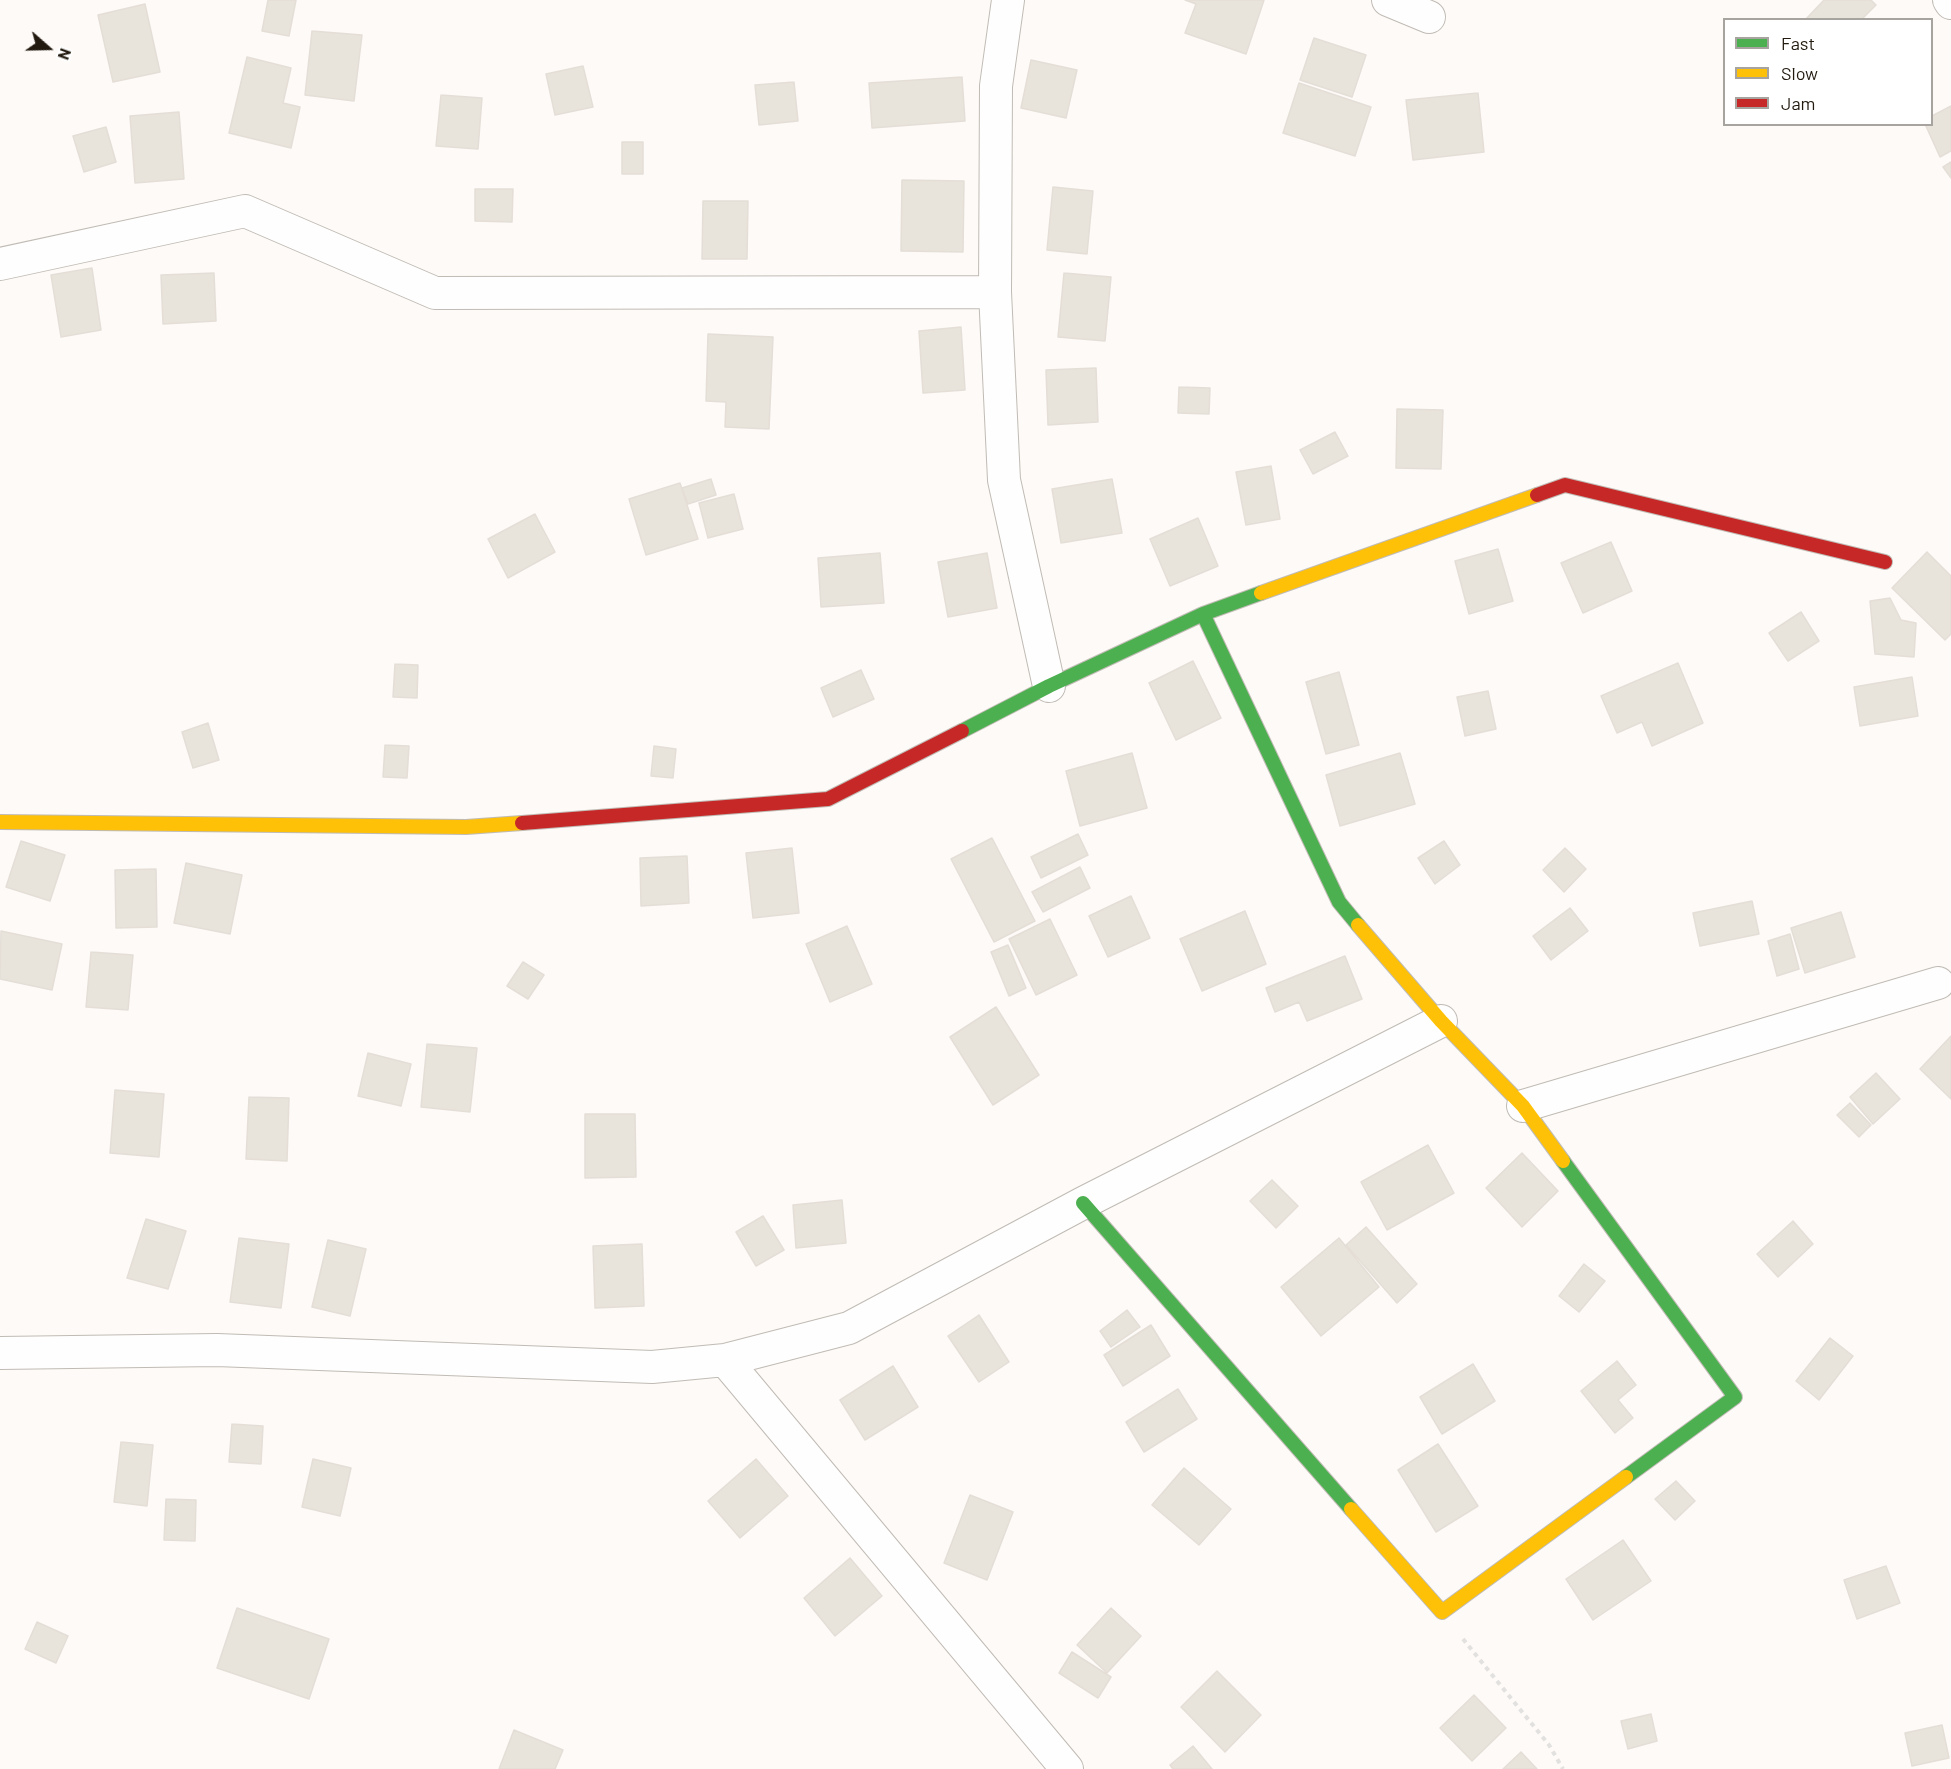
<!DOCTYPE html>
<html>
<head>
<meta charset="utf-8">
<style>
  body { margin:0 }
  #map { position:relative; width:1951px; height:1769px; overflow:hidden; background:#fdfaf7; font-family:Barlow,sans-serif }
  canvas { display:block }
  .legend { position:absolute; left:1723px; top:18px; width:210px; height:108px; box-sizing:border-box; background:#fff; border:2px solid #a7a39f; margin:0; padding:8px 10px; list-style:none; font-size:18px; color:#221a0f }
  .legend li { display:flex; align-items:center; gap:12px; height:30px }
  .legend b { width:30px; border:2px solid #a7a39f }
  .north { position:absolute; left:18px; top:18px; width:60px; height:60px; -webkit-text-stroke:4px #fff; paint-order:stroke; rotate:110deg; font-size:16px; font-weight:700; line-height:24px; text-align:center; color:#221a0f }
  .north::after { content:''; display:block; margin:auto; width:21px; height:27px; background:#221a0f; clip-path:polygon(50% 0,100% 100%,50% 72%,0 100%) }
</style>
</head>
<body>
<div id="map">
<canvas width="1951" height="1769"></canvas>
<ul class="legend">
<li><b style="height:8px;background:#4caf50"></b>Fast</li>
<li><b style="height:8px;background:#ffc107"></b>Slow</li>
<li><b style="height:8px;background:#c62828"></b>Jam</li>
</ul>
<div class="north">N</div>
</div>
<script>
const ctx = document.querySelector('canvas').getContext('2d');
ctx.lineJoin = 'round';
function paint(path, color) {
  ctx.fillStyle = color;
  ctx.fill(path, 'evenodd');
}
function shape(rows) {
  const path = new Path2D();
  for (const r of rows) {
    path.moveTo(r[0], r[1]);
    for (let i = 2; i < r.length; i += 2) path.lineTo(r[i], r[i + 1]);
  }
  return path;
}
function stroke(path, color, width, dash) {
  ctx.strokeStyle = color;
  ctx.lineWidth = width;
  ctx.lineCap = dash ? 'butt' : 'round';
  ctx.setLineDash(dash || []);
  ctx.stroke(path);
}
const building = shape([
  [268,0,296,0,289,36,262,31,268,0],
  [1185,0,1264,0,1246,54,1185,33,1196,4,1185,0],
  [1824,0,1871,0,1876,5,1861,20,1805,20,1824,0],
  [145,4,160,72,113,82,98,15,145,4],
  [312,31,362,35,354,101,305,95,312,31],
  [1314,38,1366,55,1352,97,1300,80,1314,38],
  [247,57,291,68,283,103,300,107,291,148,229,133,247,57],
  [1031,60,1077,70,1066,118,1021,108,1031,60],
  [583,66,593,107,555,115,546,74,583,66],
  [962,77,965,121,872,128,869,83,962,77],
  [794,82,798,121,759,125,755,85,794,82],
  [1299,83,1371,107,1355,156,1283,133,1299,83],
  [1478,93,1484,152,1413,160,1406,100,1478,93],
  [441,95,482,98,478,149,436,146,441,95],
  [1951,106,1951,151,1940,157,1925,124,1932,124,1932,116,1951,106],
  [179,112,184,179,135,183,130,116,179,112],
  [106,127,116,162,84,172,73,136,106,127],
  [622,142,643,142,643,174,622,174,622,142],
  [1951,162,1951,178,1943,167,1951,162],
  [902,180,964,181,963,252,901,251,902,180],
  [1053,187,1093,191,1087,254,1047,250,1053,187],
  [475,189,513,189,512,222,475,221,475,189],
  [703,201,748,201,747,259,702,259,703,201],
  [92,268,101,330,61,337,51,275,92,268],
  [214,273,216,321,163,324,161,275,214,273],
  [1064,273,1111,277,1105,341,1058,337,1064,273],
  [961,327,965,390,923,393,919,331,961,327],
  [708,334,773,337,769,429,725,427,726,402,706,401,708,334],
  [1096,368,1098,422,1048,425,1046,370,1096,368],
  [1179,387,1210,388,1209,414,1178,413,1179,387],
  [1397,409,1443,410,1441,469,1396,468,1397,409],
  [1335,432,1348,456,1313,474,1300,450,1335,432],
  [1271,466,1280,519,1246,525,1236,472,1271,466],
  [711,479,716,495,688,504,682,488,711,479],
  [1112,479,1122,533,1061,543,1052,489,1112,479],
  [680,483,698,539,646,555,629,499,680,483],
  [734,494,743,529,708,538,699,503,734,494],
  [535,514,555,552,508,578,488,539,535,514],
  [1198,518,1218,566,1170,586,1150,539,1198,518],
  [1611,542,1632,591,1583,613,1561,563,1611,542],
  [1498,549,1513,601,1469,614,1455,561,1498,549],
  [1927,552,1951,576,1951,634,1945,640,1892,588,1927,552],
  [880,553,884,603,821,607,818,558,880,553],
  [987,553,997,608,948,617,938,562,987,553],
  [1890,598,1901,620,1916,623,1914,657,1875,654,1870,601,1890,598],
  [1801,612,1819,641,1788,661,1769,633,1801,612],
  [1193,661,1221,718,1176,740,1149,683,1193,661],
  [1678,663,1703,723,1652,746,1642,722,1617,733,1601,696,1678,663],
  [395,664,418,665,417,698,393,697,395,664],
  [861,670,874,699,833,717,821,688,861,670],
  [1339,672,1359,745,1326,754,1306,682,1339,672],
  [1912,677,1918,716,1860,726,1854,687,1912,677],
  [1488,691,1496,729,1465,736,1457,697,1488,691],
  [208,723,219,760,193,768,182,732,208,723],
  [385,745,409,746,407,778,383,777,385,745],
  [654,746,676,749,673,778,651,776,654,746],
  [1132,753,1147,808,1080,826,1066,771,1132,753],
  [1400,753,1415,804,1340,826,1326,775,1400,753],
  [1078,834,1088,855,1041,878,1031,857,1078,834],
  [992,838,1035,921,994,942,951,859,992,838],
  [21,841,65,855,50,901,6,887,21,841],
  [1444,841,1460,865,1435,884,1418,858,1444,841],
  [792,848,799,913,753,918,746,853,792,848],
  [1565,848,1586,869,1564,892,1543,870,1565,848],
  [687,856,689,903,641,906,640,858,687,856],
  [186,863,242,875,230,934,174,923,186,863],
  [1080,867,1090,888,1043,912,1032,892,1080,867],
  [156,869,157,927,116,928,115,870,156,869],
  [1131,896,1150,938,1108,957,1089,916,1131,896],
  [1752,901,1759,934,1700,946,1693,913,1752,901],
  [1570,908,1588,931,1551,960,1533,936,1570,908],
  [1245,911,1266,964,1202,991,1180,939,1245,911],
  [1841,912,1855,957,1805,973,1791,928,1841,912],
  [1050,919,1077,975,1036,995,1009,939,1050,919],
  [847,926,872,984,830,1002,806,944,847,926],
  [1,931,62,944,52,990,0,979,1,931],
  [1790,934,1799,969,1777,976,1768,941,1790,934],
  [1008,945,1026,988,1009,996,991,952,1008,945],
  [91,952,133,955,128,1010,86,1007,91,952],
  [1345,956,1362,999,1307,1021,1299,1002,1275,1012,1266,988,1345,956],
  [523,962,544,975,528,999,507,986,523,962],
  [996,1007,1039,1075,993,1105,950,1037,996,1007],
  [1951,1036,1951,1099,1920,1069,1951,1036],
  [427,1044,477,1048,470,1112,421,1107,427,1044],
  [368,1053,411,1064,401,1106,358,1096,368,1053],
  [1876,1073,1900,1099,1873,1124,1850,1097,1876,1073],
  [115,1090,164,1094,159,1157,110,1153,115,1090],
  [249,1097,289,1098,287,1161,246,1159,249,1097],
  [1850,1103,1871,1125,1859,1137,1837,1115,1850,1103],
  [585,1114,635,1114,636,1177,585,1178,585,1114],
  [1428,1145,1454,1193,1387,1230,1361,1182,1428,1145],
  [1522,1153,1558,1191,1522,1227,1486,1188,1522,1153],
  [1272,1180,1298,1206,1276,1228,1250,1201,1272,1180],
  [842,1200,846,1243,796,1248,793,1205,842,1200],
  [763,1216,784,1250,756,1266,736,1232,763,1216],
  [146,1219,186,1231,168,1289,127,1278,146,1219],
  [1793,1221,1813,1244,1778,1277,1757,1254,1793,1221],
  [1366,1227,1417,1284,1397,1303,1346,1245,1366,1227],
  [239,1238,289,1244,281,1308,230,1302,239,1238],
  [1339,1238,1379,1287,1321,1336,1281,1287,1339,1238],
  [328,1240,366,1249,350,1316,312,1307,328,1240],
  [642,1244,644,1306,595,1308,593,1246,642,1244],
  [1584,1264,1605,1281,1579,1312,1559,1296,1584,1264],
  [1127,1310,1140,1327,1111,1347,1100,1331,1127,1310],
  [979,1315,1009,1362,979,1382,948,1336,979,1315],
  [1151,1325,1170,1356,1123,1386,1104,1355,1151,1325],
  [1830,1338,1853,1356,1819,1400,1796,1381,1830,1338],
  [1617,1361,1636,1385,1618,1400,1633,1418,1615,1433,1581,1391,1617,1361],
  [1473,1364,1495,1401,1442,1434,1420,1397,1473,1364],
  [893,1366,918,1407,865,1440,840,1400,893,1366],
  [1178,1389,1197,1419,1144,1452,1126,1422,1178,1389],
  [232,1424,263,1426,261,1464,229,1462,232,1424],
  [121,1442,153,1445,147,1506,114,1502,121,1442],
  [1438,1444,1478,1506,1436,1532,1398,1470,1438,1444],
  [313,1459,351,1468,340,1516,302,1507,313,1459],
  [756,1459,788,1496,740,1538,708,1501,756,1459],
  [1184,1468,1231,1509,1199,1545,1152,1505,1184,1468],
  [1676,1481,1695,1501,1675,1520,1655,1499,1676,1481],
  [970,1495,1013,1512,987,1580,944,1563,970,1495],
  [166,1499,196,1500,195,1541,164,1540,166,1499],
  [1623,1540,1651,1581,1593,1620,1566,1579,1623,1540],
  [850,1558,882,1596,835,1636,804,1598,850,1558],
  [1886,1566,1900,1603,1857,1619,1844,1580,1886,1566],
  [237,1608,329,1639,309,1699,217,1668,237,1608],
  [1111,1608,1141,1636,1107,1673,1077,1645,1111,1608],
  [37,1622,68,1636,56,1663,25,1649,37,1622],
  [1072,1652,1111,1677,1098,1698,1059,1673,1072,1652],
  [1217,1671,1261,1715,1225,1752,1181,1707,1217,1671],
  [1474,1695,1506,1728,1472,1761,1440,1728,1474,1695],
  [1651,1714,1657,1741,1628,1749,1621,1721,1651,1714],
  [1942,1725,1949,1758,1912,1766,1905,1733,1942,1725],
  [514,1730,563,1750,555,1769,499,1769,514,1730],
  [1193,1746,1212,1769,1173,1769,1170,1765,1193,1746],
  [1521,1752,1537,1769,1503,1769,1521,1752]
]);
paint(building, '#e8e3db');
stroke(building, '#e4ded7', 1.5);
const street = shape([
  [1008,0,996,86,995,292,1004,480,1049,686],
  [1388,0,1429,17],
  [1949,0,1951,3],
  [0,264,245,211,435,293,995,292],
  [1523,1106,1938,983],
  [0,1353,217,1350,652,1367,725,1360,849,1328,1083,1203,1441,1021],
  [725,1360,1067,1769]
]);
const fast = shape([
  [1203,614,1339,902,1358,925],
  [962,731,1049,686,1203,614,1261,593],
  [1563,1161,1735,1397,1626,1477],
  [1083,1203,1351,1509]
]);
const slow = shape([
  [1261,593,1537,495],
  [0,822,466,827,522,823],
  [1358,925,1441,1021,1523,1106,1563,1161],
  [1351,1509,1442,1612,1626,1477]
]);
const jam = shape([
  [1537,495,1565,485,1885,562],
  [522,823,828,799,962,731]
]);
stroke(street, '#c0bbb4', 34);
stroke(fast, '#c0bbb4', 16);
stroke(slow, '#c0bbb4', 16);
stroke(jam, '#c0bbb4', 16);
stroke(shape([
  [1463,1639,1549,1745,1563,1769]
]), '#e2e1e0', 4, [4.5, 4.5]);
stroke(street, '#fffefe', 32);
stroke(fast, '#4caf50', 14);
stroke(slow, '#ffc107', 14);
stroke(jam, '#c62828', 14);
</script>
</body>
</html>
